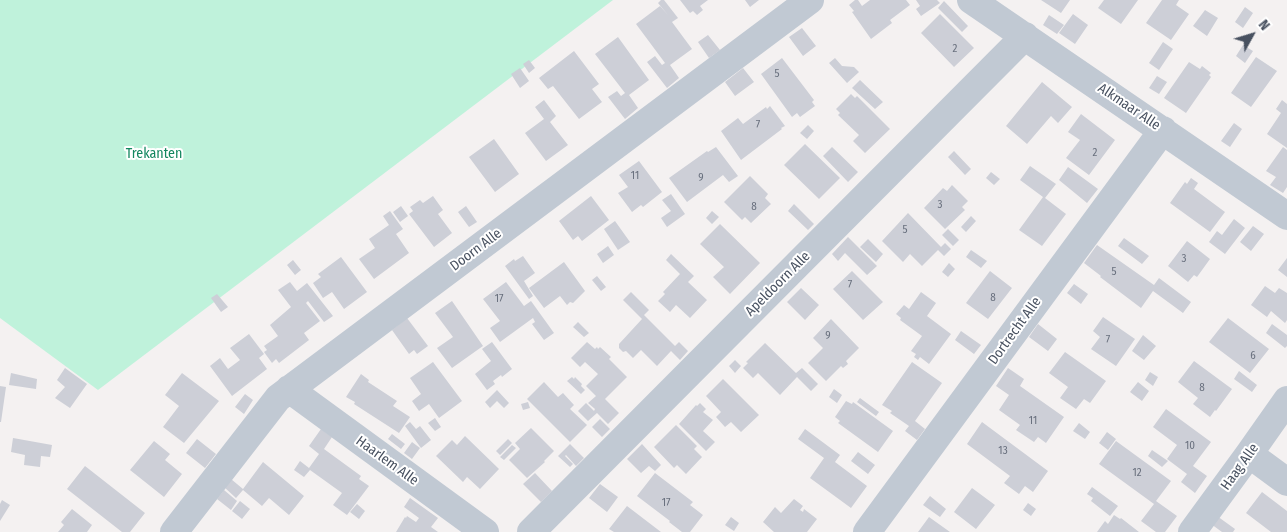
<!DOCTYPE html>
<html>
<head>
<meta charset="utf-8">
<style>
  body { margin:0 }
  #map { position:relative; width:1287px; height:532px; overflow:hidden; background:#f4f1f1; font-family:"Fira Sans Condensed",sans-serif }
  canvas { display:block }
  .north { position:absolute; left:1227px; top:10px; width:50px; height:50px; -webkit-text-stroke:4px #fff; paint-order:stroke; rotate:51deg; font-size:14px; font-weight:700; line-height:20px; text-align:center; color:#485160 }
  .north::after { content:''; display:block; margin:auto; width:18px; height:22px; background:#485160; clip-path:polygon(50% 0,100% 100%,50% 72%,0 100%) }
</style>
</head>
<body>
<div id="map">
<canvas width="1287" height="532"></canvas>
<div class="north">N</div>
</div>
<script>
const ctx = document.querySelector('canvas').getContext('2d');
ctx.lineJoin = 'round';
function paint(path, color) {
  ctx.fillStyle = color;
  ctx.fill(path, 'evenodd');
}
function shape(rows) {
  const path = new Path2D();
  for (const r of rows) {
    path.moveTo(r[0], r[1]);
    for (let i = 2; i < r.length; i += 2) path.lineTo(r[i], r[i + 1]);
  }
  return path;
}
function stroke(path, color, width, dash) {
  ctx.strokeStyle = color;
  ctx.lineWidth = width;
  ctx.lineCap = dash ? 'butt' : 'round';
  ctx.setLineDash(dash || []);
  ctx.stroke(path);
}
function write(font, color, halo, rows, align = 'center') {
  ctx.font = font + ' "Fira Sans Condensed",sans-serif';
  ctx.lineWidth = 4;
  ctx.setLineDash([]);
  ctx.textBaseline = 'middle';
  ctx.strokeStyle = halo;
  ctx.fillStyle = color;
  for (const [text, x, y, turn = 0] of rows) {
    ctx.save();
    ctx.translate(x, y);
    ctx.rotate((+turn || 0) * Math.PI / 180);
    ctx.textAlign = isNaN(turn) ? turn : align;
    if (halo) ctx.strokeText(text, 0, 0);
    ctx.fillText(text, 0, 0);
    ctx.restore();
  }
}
paint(shape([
  [0,0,613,0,98,390,0,318]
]), '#bff2db');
paint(shape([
  [661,0,664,0,678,18,672,22,692,49,670,65,679,78,667,88,647,62,655,56,662,65,665,63,636,24,660,6,668,15,658,3],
  [680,0,708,0,700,6,703,10,697,15,693,11,690,13],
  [745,0,759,0,750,7],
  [855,0,858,0,862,6,870,0,906,0,910,5,890,20,892,23,871,39,852,12,854,11,849,5],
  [916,0,937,0,940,3,921,16,916,9,920,6],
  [1041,0,1070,0,1061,13],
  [1104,0,1138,0,1121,24,1098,8],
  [1162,0,1179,0,1176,5,1189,14,1171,40,1146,23],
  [944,1,968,26,962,32,938,8],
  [1245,7,1253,13,1243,28,1235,22],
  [1205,10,1218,18,1207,36,1193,26],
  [940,14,974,48,954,67,921,33],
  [1073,14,1088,25,1075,44,1059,33],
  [1049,15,1064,25,1057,34,1043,25],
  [802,28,816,46,803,56,789,37],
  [708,35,720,50,709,58,698,42],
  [618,37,649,80,629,95,638,108,625,119,608,97,617,91,621,96,625,93,595,54],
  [1163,42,1173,49,1159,70,1149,63],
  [1243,45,1253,51,1245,63,1236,56],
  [574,51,599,84,592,89,602,102,579,119,553,86,548,89,539,78],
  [1256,57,1277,71,1251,107,1231,93],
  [782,58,814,100,812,102,815,106,800,117,797,113,792,117,761,74],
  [835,58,842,66,854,67,859,72,847,83,829,63],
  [529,60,535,68,529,73,523,64],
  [1189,62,1200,69,1202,66,1211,73,1209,75,1211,77,1186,113,1164,98],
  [520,68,529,81,520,88,511,74],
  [743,68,754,82,735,96,725,82],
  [1157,76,1167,82,1159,94,1149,88],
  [860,80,883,102,875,109,852,88],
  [1042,82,1072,107,1058,123,1051,116,1027,144,1006,126],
  [851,94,855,98,857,96,890,129,865,153,853,141,859,135,838,115,840,113,836,109],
  [544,100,556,116,550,122,568,145,546,161,525,133,544,119,535,107],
  [1282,100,1287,104,1287,148,1267,134,1281,113,1276,109],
  [770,106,785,126,781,128,782,129,741,160,721,131,738,118,743,124,766,107,767,109],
  [1081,114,1115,140,1089,175,1066,158,1080,140,1068,132],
  [1234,123,1242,129,1230,147,1221,141],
  [808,125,814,131,807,139,800,133],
  [494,139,519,174,495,192,469,157],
  [805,144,840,178,819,199,784,165],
  [716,147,738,176,729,182,723,175,687,202,669,178,707,151,708,152],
  [832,147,858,172,848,182,823,156],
  [1283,147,1287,150,1287,187,1283,193,1270,185,1276,177,1266,171],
  [954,151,971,169,965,175,948,157],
  [639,161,662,192,643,207,641,205,632,212,618,193,628,187,619,175],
  [1030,166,1056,184,1045,198,1066,214,1042,246,1019,230,1043,197,1020,180],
  [1068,167,1098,189,1087,203,1059,180],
  [991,172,1000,179,994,185,986,178],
  [750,176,768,194,765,198,771,204,751,223,745,217,742,220,724,202],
  [1191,178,1198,183,1194,189,1225,212,1210,232,1170,203,1185,182,1187,184],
  [952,185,968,201,962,207,965,210,945,229,924,208,943,188,947,191],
  [671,194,685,214,667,227,661,218,671,211,662,200],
  [433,196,443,210,438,214,452,233,434,247,409,214,413,211,410,207,420,200,423,203],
  [591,196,609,220,582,241,578,236,573,240,559,221],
  [794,204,814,224,808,230,788,211],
  [401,206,408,216,400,222,393,212],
  [466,206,477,222,469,227,458,212],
  [390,211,403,229,396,234,409,253,374,279,359,259,375,248,369,239,389,225,383,216],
  [712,211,719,217,712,224,706,218],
  [908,213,941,247,945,243,951,249,944,256,938,250,922,266,910,254,903,262,882,241],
  [971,216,976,221,966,232,961,227],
  [1234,219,1245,228,1225,254,1209,242,1217,231,1222,235],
  [615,221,630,242,618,250,604,229],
  [720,224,760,263,730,294,713,277,724,267,700,244],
  [1253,226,1264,234,1251,251,1240,242],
  [948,229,959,240,953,246,942,235],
  [848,237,877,266,867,275,845,253,838,261,832,254],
  [1124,238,1149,256,1142,264,1118,246],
  [868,239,883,254,876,262,860,247],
  [1187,241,1210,259,1197,277,1194,275,1188,282,1168,266],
  [1097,245,1154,285,1159,278,1191,302,1183,313,1153,291,1141,308,1100,277,1101,276,1084,263],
  [608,246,614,255,603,263,597,254],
  [971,250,987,261,981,268,966,257],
  [671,254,694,276,688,282,707,300,690,318,676,305,670,312,658,301,665,294,663,292,680,274,666,260],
  [523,256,535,273,524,281,533,296,529,299,505,266,514,259,515,261],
  [341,257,367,292,344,309,332,292,323,298,313,283,321,277,318,274],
  [1287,258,1287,277,1278,270],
  [293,260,301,270,295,275,287,265],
  [564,262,585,291,573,303,570,302,567,305,560,296,544,308,529,288],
  [949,263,955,269,948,277,942,272],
  [852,271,883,302,863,320,833,289],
  [990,271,1012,288,988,319,966,303],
  [597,276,606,287,601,291,592,280],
  [290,282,297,291,307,283,333,316,324,322,308,301,306,303,320,321,304,333,309,340,279,363,276,359,272,363,264,352,267,350,264,346,278,336,270,325,291,307,278,290],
  [506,282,524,306,531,301,554,333,544,340,532,324,535,322,533,318,500,342,490,328,500,321,483,299],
  [1074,284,1088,294,1081,304,1067,293],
  [1265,286,1275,293,1279,288,1287,293,1287,320,1285,323,1271,311,1267,317,1251,305],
  [801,288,819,305,805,320,787,302],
  [631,292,649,310,644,315,675,346,679,342,688,351,680,360,671,351,657,366,641,350,633,358,626,351,623,352,619,348,619,344,642,319,623,300],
  [921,292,936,303,927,316,951,334,929,364,920,357,918,360,914,357,916,354,911,351,922,336,900,320,901,318,896,314,904,305,909,309],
  [217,294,228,307,221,312,211,298],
  [452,301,483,346,452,368,437,348,453,337,435,313],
  [1103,317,1135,339,1116,366,1091,349,1100,337,1093,331],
  [407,318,428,346,417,354,414,350,409,354,392,330],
  [1228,318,1269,349,1250,373,1209,342],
  [831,319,859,348,846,361,848,364,843,368,841,366,826,381,808,363,823,348,813,338],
  [578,322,589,333,584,337,573,327],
  [1038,324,1057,339,1048,351,1029,337],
  [1272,324,1287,335,1287,346,1285,348,1266,333],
  [961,331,981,345,974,354,955,340],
  [249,334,264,354,259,358,267,369,232,396,210,366,220,358,228,369,240,360,230,348],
  [1143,335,1156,346,1144,360,1132,351],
  [492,342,512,369,502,377,501,375,493,381,495,384,487,390,475,374,491,361,482,349],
  [587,342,595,349,597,347,598,349,600,347,611,357,609,359,627,377,605,399,619,413,608,424,597,413,588,421,578,411,586,403,594,411,595,409,588,403,596,396,586,386,598,374,585,362,580,367,571,358],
  [765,343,796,373,802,368,818,384,811,391,797,377,780,395,758,373,753,378,743,368,748,363,746,362],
  [1065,352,1106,381,1090,403,1084,399,1076,409,1060,398,1068,387,1049,373],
  [735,360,741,366,735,373,729,366],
  [1194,361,1232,389,1216,411,1215,410,1210,417,1193,404,1198,398,1178,382],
  [433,362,462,401,439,418,429,404,419,411,412,401,421,394,410,378],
  [912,362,942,383,915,421,925,429,917,440,905,431,909,426,890,413,892,411,882,405],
  [65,368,87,384,70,408,55,398,65,387,57,380],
  [1008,368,1024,379,1020,386,1064,417,1046,443,1038,437,1034,442,1016,430,1020,425,999,410,1009,395,996,386],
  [1239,371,1257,385,1252,392,1234,379],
  [1150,372,1158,377,1153,386,1145,380],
  [11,373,37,379,36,389,9,385],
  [182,373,219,401,184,443,163,427,179,406,165,395],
  [361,374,369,380,368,382,397,401,393,406,410,417,399,433,354,404,355,402,346,397],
  [572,377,574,379,575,377,582,384,581,386,585,390,581,394,567,381],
  [723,379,759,415,741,432,731,422,725,427,716,417,721,412,706,396],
  [544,382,558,397,563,393,574,405,570,409,587,425,570,442,527,399],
  [1138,382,1149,391,1142,401,1130,392],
  [0,386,6,387,1,422,0,422],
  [834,389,842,395,837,403,829,397],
  [497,390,509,403,504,408,497,401,490,408,485,402],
  [245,394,253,400,244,414,235,407],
  [860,398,879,412,876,416,857,402],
  [846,401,852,404,853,402,893,431,878,452,838,423,840,421,835,417],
  [528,402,530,408,523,410,521,404],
  [700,403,706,409,703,412,713,420,703,431,715,442,706,451,679,424,696,405,697,406],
  [1166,409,1211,442,1193,466,1207,476,1195,493,1181,482,1187,474,1167,459,1177,445,1153,427],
  [435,418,441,427,435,431,428,423],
  [600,419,610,429,602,437,592,427],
  [410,422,416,429,420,426,431,440,421,448,405,426],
  [982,422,1048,471,1033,492,1025,486,1019,494,1004,483,1010,476,967,444],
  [1079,423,1090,432,1085,439,1073,431],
  [676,425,697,446,694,449,702,457,686,474,677,465,674,468,654,447],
  [531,428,554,451,544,461,545,462,527,478,509,460,520,449,515,443],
  [321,429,332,437,324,449,361,476,359,479,369,486,347,515,333,505,342,493,310,470,304,477,294,470,300,461,309,468,319,454,309,446],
  [805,429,840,455,835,462,867,486,851,508,810,478,824,458,798,439],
  [1107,432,1116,439,1108,450,1099,443],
  [392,434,405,444,401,449,388,439],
  [465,436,499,469,480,489,467,477,463,482,436,456,452,440,457,445],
  [13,438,52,445,50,457,41,456,40,467,24,465,25,455,11,452],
  [197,439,216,454,205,468,186,453],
  [508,439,512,443,500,455,496,451],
  [154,441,170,454,165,460,182,474,164,497,130,470],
  [1116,441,1171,481,1156,501,1177,516,1165,532,1156,532,1141,521,1154,504,1099,464],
  [412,442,420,448,412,459,404,453],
  [570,444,584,458,576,466,566,455,565,456,573,464,570,467,558,456],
  [642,444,661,465,655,471,649,466,641,473,627,459],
  [512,445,516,448,504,460,500,457],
  [1152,450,1168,461,1162,467,1148,456],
  [858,452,875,465,868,474,851,461],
  [263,462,304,496,289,515,269,498,262,506,243,490,236,498,224,487,231,479,243,489],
  [85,466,145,513,130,532,122,532,67,489],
  [535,473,552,491,541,502,523,484],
  [655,473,693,502,690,505,703,515,690,532,682,532,669,522,670,521,637,496],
  [600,484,618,497,607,512,589,498],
  [1092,487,1118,506,1110,516,1091,501,1093,498,1087,494],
  [972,488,995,505,976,529,954,512],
  [224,490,237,501,231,510,217,499],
  [1262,492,1287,511,1287,532,1271,532,1246,513],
  [930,496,946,509,940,517,923,505],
  [410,498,438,518,431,527,438,532,396,532,405,517,406,518,407,516,416,522,419,518,404,507],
  [794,499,803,506,800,510,803,512,804,509,817,519,807,532,774,532,763,522,775,507,781,513],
  [2,500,10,505,0,521,0,504],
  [240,501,250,509,242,519,232,511],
  [1028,503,1036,509,1031,516,1023,510],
  [357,504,365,511,359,519,350,512],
  [627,506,661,532,614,532,609,529],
  [72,509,92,525,87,532,58,532,64,525,61,522],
  [1114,515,1120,519,1121,518,1139,532,1097,532,1105,521,1108,524],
  [1217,516,1235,529,1233,532,1222,532,1211,524],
  [731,517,739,523,734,531,725,525],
  [929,517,950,532,918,532]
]), '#cdcfd7');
stroke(shape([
  [971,0,1287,216],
  [289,389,485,532],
  [1249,454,1287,482],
  [174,532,278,398,810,0],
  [531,532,1025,36],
  [867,532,1163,130],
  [1192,532,1249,454,1287,400]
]), '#c1c9d3', 28);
write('11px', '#69707e', null, [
  ["2",955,49],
  ["5",777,74],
  ["7",758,125],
  ["2",1095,153],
  ["11",635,176],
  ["9",701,178],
  ["3",940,205],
  ["8",754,207],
  ["5",905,230],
  ["3",1184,259],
  ["5",1114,272],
  ["7",850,285],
  ["8",993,298],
  ["17",499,299],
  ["9",828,336],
  ["7",1108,340],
  ["6",1253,356],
  ["8",1202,388],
  ["11",1033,421],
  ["10",1190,446],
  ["13",1003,451],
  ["12",1137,473],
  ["17",666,503]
]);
write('14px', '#485160', '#fff', [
  ["Alkmaar Alle",1129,107,34],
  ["Doorn Alle",476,250,-37],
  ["Apeldoorn Alle",778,284,-45],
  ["Dortrecht Alle",1015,331,-54],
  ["Haarlem Alle",387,461,36],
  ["Haag Alle",1240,467,-54]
]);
write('14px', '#13865f', '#fff', [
  ["Trekanten",154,154]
]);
</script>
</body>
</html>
